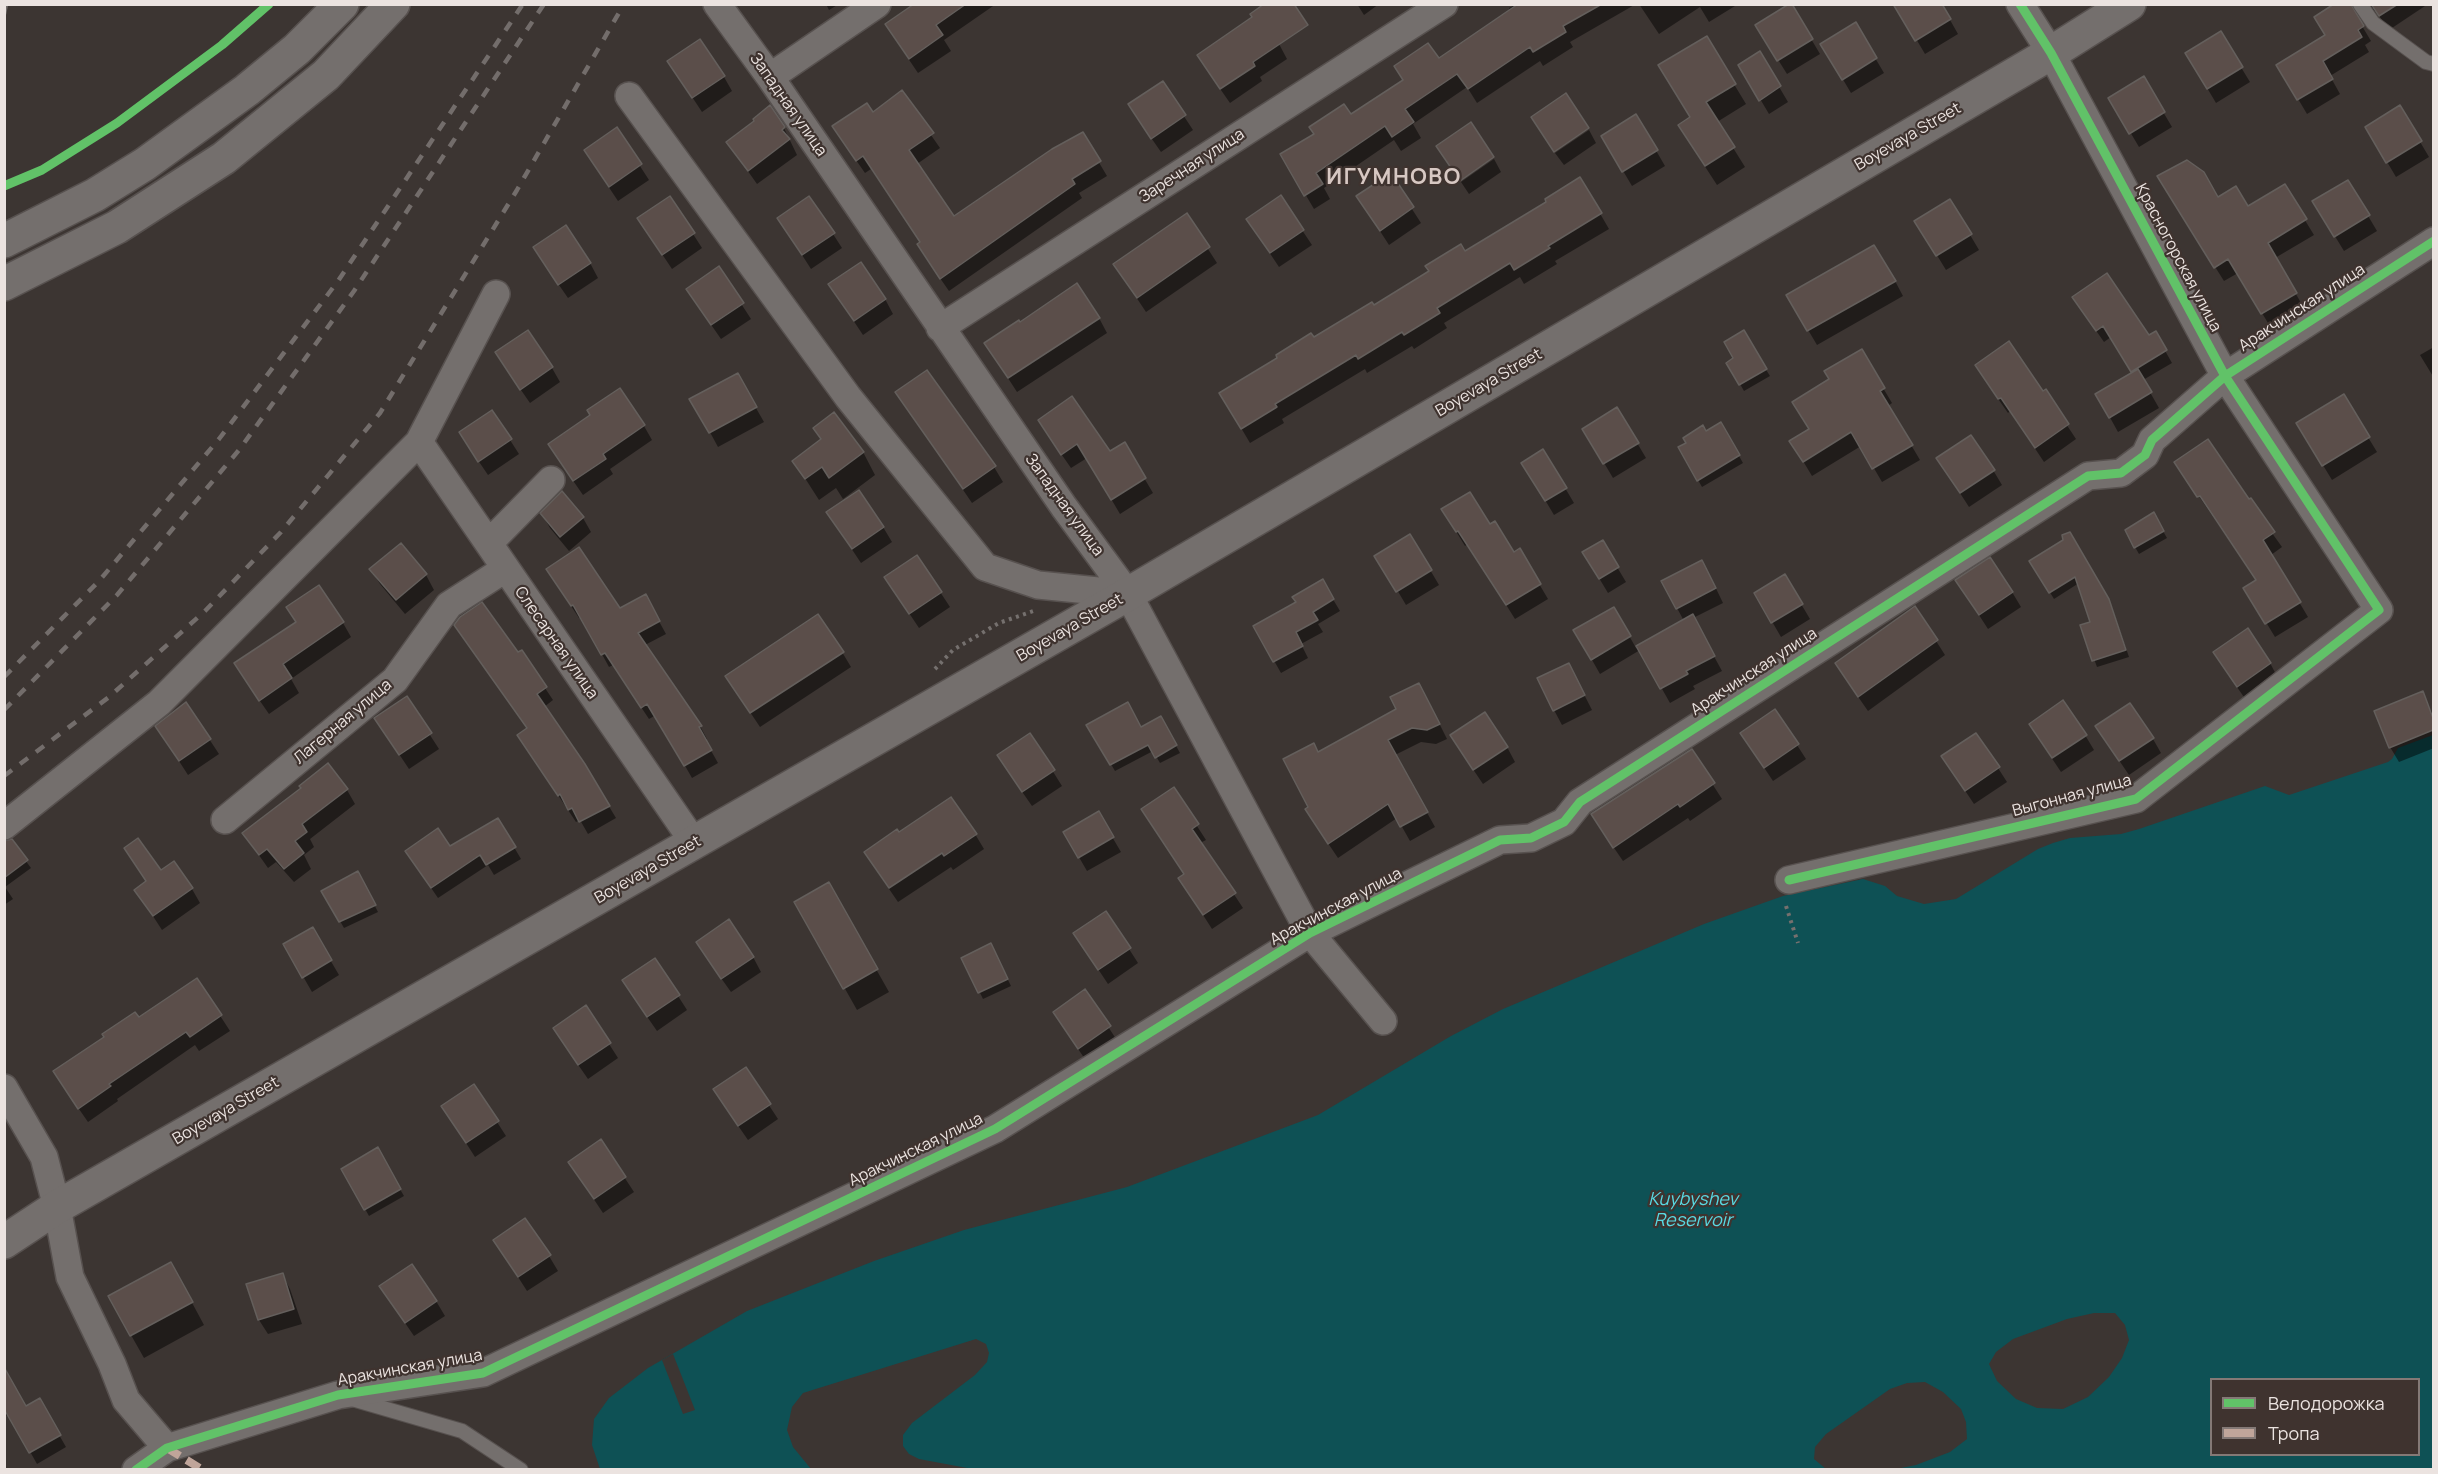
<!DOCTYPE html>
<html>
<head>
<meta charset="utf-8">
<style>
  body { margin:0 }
  #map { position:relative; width:2438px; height:1474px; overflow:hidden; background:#3c3532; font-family:Manrope,sans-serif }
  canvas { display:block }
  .frame { position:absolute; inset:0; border:6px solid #ebe3e0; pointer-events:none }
  .legend { position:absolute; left:2210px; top:1378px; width:210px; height:78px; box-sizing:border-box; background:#3f332f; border:2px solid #847976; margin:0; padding:8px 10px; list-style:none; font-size:18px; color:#ebe3e0 }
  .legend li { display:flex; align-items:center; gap:12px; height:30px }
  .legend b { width:30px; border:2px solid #847976 }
</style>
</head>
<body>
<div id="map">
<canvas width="2438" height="1474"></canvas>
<div class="frame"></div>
<ul class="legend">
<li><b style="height:8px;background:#61c268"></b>Велодорожка</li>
<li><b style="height:8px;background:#c0a59a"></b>Тропа</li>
</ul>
</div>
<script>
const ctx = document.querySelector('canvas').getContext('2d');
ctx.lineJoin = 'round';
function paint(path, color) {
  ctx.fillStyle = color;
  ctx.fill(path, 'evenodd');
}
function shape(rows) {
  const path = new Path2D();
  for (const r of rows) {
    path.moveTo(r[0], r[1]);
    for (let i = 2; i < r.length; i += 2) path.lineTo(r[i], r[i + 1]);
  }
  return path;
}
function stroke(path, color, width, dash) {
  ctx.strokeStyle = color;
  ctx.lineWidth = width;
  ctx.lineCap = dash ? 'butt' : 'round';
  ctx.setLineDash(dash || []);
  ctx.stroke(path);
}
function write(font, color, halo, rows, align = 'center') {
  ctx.font = font + ' Manrope,sans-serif';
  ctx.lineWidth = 4.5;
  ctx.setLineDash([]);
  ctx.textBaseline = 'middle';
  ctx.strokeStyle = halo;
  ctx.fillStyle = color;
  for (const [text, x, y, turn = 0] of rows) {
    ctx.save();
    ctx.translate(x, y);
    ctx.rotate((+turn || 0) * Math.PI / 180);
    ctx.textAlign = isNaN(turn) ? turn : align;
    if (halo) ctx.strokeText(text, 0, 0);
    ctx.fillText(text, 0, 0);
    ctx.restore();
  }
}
paint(shape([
  [2433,735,2433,1469,1896,1469,1916,1465,1950,1452,1967,1439,1966,1422,1961,1409,1943,1392,1925,1382,1907,1383,1890,1389,1826,1434,1815,1447,1814,1459,1826,1469,978,1470,919,1459,909,1454,903,1446,903,1435,912,1423,975,1375,987,1362,989,1353,986,1344,976,1339,803,1393,792,1407,787,1430,793,1447,811,1469,600,1469,592,1445,594,1419,609,1398,648,1368,747,1311,874,1261,964,1230,1127,1187,1318,1115,1451,1036,1503,1009,1704,924,1783,896,1863,879,1885,886,1897,896,1924,904,1956,899,2038,849,2053,843,2070,838,2121,834,2139,829,2265,786,2289,795,2388,762,2392,759,2398,748],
  [2094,1313,2115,1313,2125,1325,2129,1340,2122,1358,2109,1377,2088,1397,2063,1409,2037,1408,2016,1399,1997,1381,1989,1364,1996,1352,2013,1339,2067,1319],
  [2212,1380,2418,1380,2418,1454,2212,1454]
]), '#0e5155');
paint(shape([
  [673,1354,695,1410,683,1414,662,1360]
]), '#3c3532');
paint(shape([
  [826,4,839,4,829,10],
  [917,4,996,4,944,40,951,51,918,73,895,39],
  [1357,4,1379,4,1364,15],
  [1517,4,1636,4,1570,42,1573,47,1543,66,1540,61,1477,103,1467,87,1413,124,1421,138,1401,151,1394,140,1324,188,1330,199,1314,209,1282,155,1351,116,1438,61,1511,11,1509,8],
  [1639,4,1734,4,1735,6,1709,22,1700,7,1659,34],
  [1941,4,1958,34,1925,54,1896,5],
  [2337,4,2428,4,2389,30,2377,13,2368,9,2360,15,2359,21,2371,41,2365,45,2369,52,2330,76,2340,94,2307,114,2278,65,2327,36],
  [1791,5,1820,54,1787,74,1757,26],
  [1855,24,1884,73,1851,93,1822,44],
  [2220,33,2250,82,2216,103,2187,54],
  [1706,38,1746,104,1717,122,1745,167,1717,185,1691,145,1691,118],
  [1279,44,1287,59,1260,77,1262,81,1230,103,1207,70],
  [1759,53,1788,102,1769,114,1740,65],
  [669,62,724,77,732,91,702,112],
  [2143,78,2172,127,2139,147,2110,98],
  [1162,83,1193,130,1161,152,1138,119],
  [901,92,940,148,917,164,954,219,1082,134,1107,176,1079,193,1082,198,949,291,926,258,921,243,871,169,865,173,842,140],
  [2400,108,2429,157,2396,177,2367,128],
  [1636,116,1665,166,1632,186,1603,137],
  [784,128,797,155,757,184,728,143],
  [616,129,649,180,618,201,594,165],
  [1589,130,1596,143,1564,165,1555,153],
  [1494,159,1501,172,1469,194,1461,182],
  [1390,175,1421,223,1389,245,1367,211],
  [1580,179,1609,229,1555,261,1557,264,1524,284,1520,277,1444,323,1447,328,1414,349,1412,346,1367,373,1365,369,1282,419,1284,423,1250,443,1221,394,1464,253,1548,202],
  [2348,182,2377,231,2344,251,2314,202],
  [2284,186,2314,235,2275,258,2304,308,2271,328,2238,273,2224,281,2167,191,2218,199,2248,208],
  [1280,197,1312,245,1279,267,1257,234],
  [670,198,702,248,672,269,648,233],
  [1950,201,1979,250,1946,270,1916,221],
  [1186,215,1217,263,1146,312,1124,279],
  [779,219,833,234,842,248,811,269],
  [543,262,590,263,598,278,568,298],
  [718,268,751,319,721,339,696,303],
  [1895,281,1903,296,1817,345,1788,296],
  [839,299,885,299,893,314,863,335],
  [2081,309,2149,337,2155,333,2172,363,2143,380,2159,408,2118,432,2097,394,2133,373,2111,337,2104,342],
  [1099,318,1107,333,1017,392,995,358,1020,324],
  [1743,333,1770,376,1744,391,1728,363,1735,359],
  [2434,347,2434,378,2420,355],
  [1861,351,1892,403,1888,406,1920,460,1882,482,1861,446,1812,476,1800,456,1810,430],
  [505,367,552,368,560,382,530,403],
  [737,375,764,422,718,447,692,399],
  [1985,380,2043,393,2045,392,2076,439,2044,462,2010,411,2008,413],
  [897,393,994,467,1003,482,972,503],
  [2343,396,2377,452,2332,480,2298,424],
  [1617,409,1646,458,1613,478,1584,429],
  [1721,424,1743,463,1702,487,1680,448],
  [644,426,652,440,610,469,613,474,583,495,558,459],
  [1048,435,1109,453,1124,444,1153,493,1120,514,1087,458,1071,468],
  [510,440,519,454,488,475,469,447],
  [1543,451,1574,503,1554,515,1523,463],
  [863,452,875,475,843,499,836,488,819,500,794,461],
  [2176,463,2249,501,2282,547,2271,555,2308,617,2275,637,2245,588,2257,581],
  [1993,470,2002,485,1969,507,1947,473],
  [562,493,583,518,591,532,569,551,550,528,542,514],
  [1443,510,1489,526,1513,554,1519,550,1548,599,1515,619,1468,544,1465,546],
  [2153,514,2167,538,2139,554,2126,531],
  [837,527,883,527,892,542,861,563],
  [2069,534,2112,607,2129,657,2097,667,2082,626,2092,623,2079,583,2054,599,2031,561,2065,541],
  [1410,536,1439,585,1406,605,1377,556],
  [1602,542,1626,582,1608,593,1584,553],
  [401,545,426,575,434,590,405,614,380,584,371,570],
  [917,557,950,607,919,628,895,592],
  [1710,576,1723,603,1693,618,1722,671,1693,686,1695,689,1670,703,1640,650,1600,674,1575,630,1614,609,1636,648,1684,621,1677,608],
  [1785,577,1810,619,1781,637,1756,594],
  [1322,581,1340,611,1318,624,1323,632,1301,644,1308,658,1281,673,1255,627,1298,603],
  [1957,581,2012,592,2021,607,1988,629],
  [555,582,620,610,645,596,666,634,645,645,700,726,707,739,705,740,718,763,692,778,656,715,649,719,613,665,609,667,581,616,579,618],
  [1915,608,1945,655,1868,711,1845,678,1883,632,1882,629],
  [297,623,343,623,351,637,291,679,299,693,269,714,244,678],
  [463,638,518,654,521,652,553,700,544,707,584,765,616,818,588,834,580,820,576,822,526,747,528,729],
  [842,652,851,667,760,727,736,691],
  [2270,663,2278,678,2246,700,2223,667],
  [1569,665,1592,710,1562,725,1554,710],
  [2422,693,2434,716,2434,748,2399,762,2390,747],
  [406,698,439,749,409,769,385,733],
  [1427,699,1447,739,1436,744,1421,742,1395,755,1435,827,1410,841,1397,818,1338,858,1315,824,1310,808,1318,753],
  [186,704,219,754,188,775,157,727],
  [1161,718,1180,753,1160,763,1153,751,1115,771,1088,725,1141,729],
  [1030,735,1062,786,1032,806,1007,770],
  [2085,735,2094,750,2061,772,2039,739],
  [2153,739,2161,753,2129,775,2106,741],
  [1797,745,1806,759,1773,781,1751,748],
  [1507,747,1515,762,1483,784,1460,750],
  [1691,751,1722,799,1690,821,1688,818,1623,861,1601,829],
  [1998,768,2007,782,1974,804,1952,771],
  [1173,789,1206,840,1200,843,1243,908,1212,929,1180,879,1185,875,1143,810],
  [347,790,355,804,310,839,314,847,304,855,311,869,294,882,276,862,268,868,244,834],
  [1098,813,1121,852,1087,871,1065,833],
  [498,820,521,859,494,875,488,865,438,898,414,863,450,848],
  [898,834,975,834,984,849,953,870,951,867,898,902,874,867],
  [11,841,31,868,5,887,13,899,4,905,4,842],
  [126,849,192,889,200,903,162,930,136,890,147,882],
  [358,873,378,912,344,928,323,891],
  [828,884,889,992,857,1010,796,902],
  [1106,913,1138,963,1108,984,1084,948],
  [312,929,339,975,312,992,285,945],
  [994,952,1011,986,983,999,963,958],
  [706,957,753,957,761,972,731,992],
  [655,960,687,1010,657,1031,632,995],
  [197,980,230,1031,199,1051,195,1045,117,1099,118,1101,88,1122,63,1086,138,1019],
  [1085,991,1118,1042,1087,1062,1063,1027],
  [586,1008,618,1058,588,1079,563,1043],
  [745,1069,778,1119,748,1140,723,1104],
  [443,1107,497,1122,506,1136,475,1157],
  [601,1142,634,1192,603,1213,579,1177],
  [377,1150,404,1196,369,1216,343,1169],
  [495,1241,549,1256,558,1271,527,1291],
  [282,1274,290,1289,302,1324,268,1334,259,1320,248,1285],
  [183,1286,204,1325,144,1358,131,1335],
  [390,1301,436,1301,445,1316,414,1336],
  [4,1369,25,1407,39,1400,66,1447,37,1464,9,1414,4,1417]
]), '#0007');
const building = shape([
  [914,4,966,4,936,25,943,35,909,59,885,24,914,4],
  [1264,4,1294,4,1308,25,1253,62,1255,66,1220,89,1197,55,1252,17,1250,14,1264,4],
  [1518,4,1602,4,1563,26,1566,32,1533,52,1530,47,1468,89,1457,74,1405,109,1414,122,1392,137,1385,126,1316,173,1323,184,1304,196,1280,154,1314,134,1309,127,1344,104,1351,114,1403,80,1394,66,1428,43,1439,58,1518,4],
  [1789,4,1792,4,1813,39,1777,61,1755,25,1789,4],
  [1893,4,1942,4,1951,19,1915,41,1893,4],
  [2334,4,2351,4,2364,26,2358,30,2362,37,2323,61,2333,79,2297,100,2276,65,2325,35,2314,17,2334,4],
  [2371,4,2398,4,2379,16,2371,4],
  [1856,22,1877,58,1842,80,1820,44,1856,22],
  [2221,31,2243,67,2207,89,2185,53,2221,31],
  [1707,36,1736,84,1706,102,1735,147,1705,166,1678,125,1690,117,1658,65,1707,36],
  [700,39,725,76,692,98,667,61,700,39],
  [1760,51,1781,86,1759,101,1738,65,1760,51],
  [2144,76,2165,112,2129,134,2108,98,2144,76],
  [1163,81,1186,115,1151,139,1128,104,1163,81],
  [902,90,934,133,909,150,954,216,1052,149,1083,132,1101,161,1072,179,1075,184,940,279,917,244,920,242,863,156,856,161,832,126,867,103,873,112,902,90],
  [1566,93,1589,128,1554,152,1531,117,1566,93],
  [770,105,785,127,782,130,790,139,748,171,726,142,754,121,753,119,770,105],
  [2400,105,2422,141,2386,163,2365,127,2400,105],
  [1636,114,1658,150,1622,172,1601,136,1636,114],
  [1471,122,1494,157,1460,181,1436,146,1471,122],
  [617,127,642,164,609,187,584,150,617,127],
  [2187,160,2204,172,2218,197,2236,186,2248,206,2285,184,2307,219,2268,243,2297,293,2261,314,2228,259,2214,268,2157,176,2187,160],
  [1391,173,1414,207,1380,231,1356,196,1391,173],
  [1580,177,1602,213,1548,246,1550,248,1514,270,1510,263,1437,308,1440,313,1404,335,1402,332,1358,359,1356,355,1275,404,1277,407,1241,429,1219,393,1277,358,1276,355,1311,333,1314,337,1372,302,1374,305,1429,271,1425,266,1461,244,1465,251,1546,202,1545,199,1580,177],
  [2348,180,2370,215,2334,237,2312,201,2348,180],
  [1281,195,1304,230,1270,253,1246,219,1281,195],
  [670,196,695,233,662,255,637,218,670,196],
  [809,196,835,233,802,255,777,218,809,196],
  [1950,199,1972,234,1936,256,1914,221,1950,199],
  [1187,213,1210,247,1137,298,1113,264,1187,213],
  [566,225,591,263,558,285,533,247,566,225],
  [1874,245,1896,281,1807,331,1786,295,1874,245],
  [861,262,886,299,854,321,828,284,861,262],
  [719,266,744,303,711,325,686,289,719,266],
  [2107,273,2149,335,2156,331,2167,350,2131,372,2103,326,2096,331,2072,297,2107,273],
  [1077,283,1100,318,1008,378,984,343,1019,320,1020,322,1077,283],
  [528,330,553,367,520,390,495,352,528,330],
  [1744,330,1767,369,1739,385,1726,363,1733,358,1724,342,1744,330],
  [2009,341,2043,391,2046,389,2069,424,2035,448,2001,398,1998,399,1975,365,2009,341],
  [1862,349,1885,388,1880,391,1913,445,1872,469,1851,432,1803,462,1789,441,1809,429,1792,402,1829,379,1824,371,1862,349],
  [2138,369,2152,392,2109,418,2095,394,2138,369],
  [927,370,996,466,963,489,895,392,927,370],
  [738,373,757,407,709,433,689,399,738,373],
  [620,388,645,425,603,454,606,459,573,481,548,444,590,415,587,410,620,388],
  [2344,394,2370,437,2322,466,2296,423,2344,394],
  [1072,396,1110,451,1125,442,1146,478,1111,500,1077,444,1061,455,1038,420,1072,396],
  [1617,407,1639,443,1603,464,1582,429,1617,407],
  [492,410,512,439,478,462,459,432,492,410],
  [834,412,864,452,829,478,822,467,805,479,792,461,821,439,813,428,834,412],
  [1721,422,1740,455,1697,481,1678,447,1686,443,1683,438,1703,425,1706,431,1721,422],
  [1971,435,1995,470,1960,493,1936,458,1971,435],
  [2208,439,2249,499,2251,498,2275,532,2263,540,2301,602,2265,624,2243,588,2256,580,2200,496,2197,497,2174,462,2208,439],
  [1543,449,1567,488,1545,501,1521,463,1543,449],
  [859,490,884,527,852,549,826,512,859,490],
  [562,491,584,517,560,537,540,513,562,491],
  [1470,492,1490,524,1495,521,1514,552,1520,548,1541,584,1506,605,1458,531,1456,532,1441,509,1470,492],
  [2154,512,2164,531,2134,548,2125,530,2154,512],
  [2070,532,2109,599,2126,650,2092,661,2080,625,2090,622,2075,577,2049,593,2029,561,2063,540,2062,535,2070,532],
  [1410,534,1432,570,1396,592,1374,556,1410,534],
  [1603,540,1619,567,1599,579,1582,552,1603,540],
  [401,543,427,574,396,600,369,569,401,543],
  [579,547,620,608,646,594,660,621,638,633,702,726,699,727,712,750,684,766,647,704,641,708,605,653,601,655,573,605,571,606,546,569,579,547],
  [917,555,942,592,909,614,884,577,917,555],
  [1990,557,2013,592,1979,615,1955,580,1990,557],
  [1702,560,1716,588,1676,609,1661,581,1702,560],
  [1785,574,1803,604,1771,623,1754,593,1785,574],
  [1323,579,1334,599,1313,612,1318,620,1296,632,1303,646,1273,662,1253,626,1296,602,1292,597,1323,579],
  [319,585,344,622,283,664,292,678,259,701,234,663,296,622,286,607,319,585],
  [482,602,518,652,522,650,547,687,537,694,585,764,610,806,579,822,572,808,568,810,560,794,558,796,517,735,527,728,454,625,460,617,482,602],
  [1915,606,1938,640,1858,697,1835,663,1915,606],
  [1614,607,1631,636,1591,660,1573,630,1614,607],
  [818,614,844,652,750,713,725,676,818,614],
  [1693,614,1715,656,1686,671,1688,674,1660,689,1636,646,1693,614],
  [2248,628,2271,663,2237,687,2213,652,2248,628],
  [1569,663,1585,695,1553,711,1537,678,1569,663],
  [1419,683,1440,724,1427,730,1412,728,1388,740,1428,812,1400,827,1388,804,1328,844,1305,809,1308,807,1283,759,1314,743,1318,752,1396,709,1390,697,1419,683],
  [2423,691,2433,718,2433,730,2389,748,2374,711,2423,691],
  [407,696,432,733,399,755,374,718,407,696],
  [2063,700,2087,735,2052,758,2029,724,2063,700],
  [186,702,211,739,179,761,155,726,186,702],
  [1128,702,1141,727,1161,716,1177,745,1155,758,1148,745,1110,765,1086,725,1128,702],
  [2130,703,2154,738,2119,761,2095,726,2130,703],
  [1775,709,1799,744,1764,768,1740,733,1775,709],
  [1485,712,1508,747,1473,770,1450,735,1485,712],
  [1030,733,1055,770,1022,792,997,755,1030,733],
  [1976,733,2000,767,1965,791,1941,756,1976,733],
  [1692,749,1715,783,1680,807,1678,804,1613,848,1591,814,1692,749],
  [328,763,348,789,302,824,307,832,295,841,304,853,284,869,267,849,259,855,242,833,301,788,299,786,328,763],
  [1174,787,1199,824,1192,829,1236,893,1203,915,1178,878,1184,874,1141,809,1174,787],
  [951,797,977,834,944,856,942,853,889,888,864,852,897,829,899,832,951,797],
  [1099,811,1114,837,1078,858,1063,832,1099,811],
  [498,818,516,847,486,865,480,855,431,888,405,851,438,828,450,846,498,818],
  [138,838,161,870,174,861,193,888,153,916,134,890,146,881,124,848,138,838],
  [12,839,28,860,4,878,4,841,12,839],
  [358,871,376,905,339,922,321,891,358,871],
  [829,882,878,969,843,989,794,902,829,882],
  [1106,911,1131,948,1098,970,1073,933,1106,911],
  [729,919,754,957,721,979,696,942,729,919],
  [313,927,332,960,302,978,283,944,313,927],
  [991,943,1008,979,978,993,961,958,991,943],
  [655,958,680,995,647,1017,622,980,655,958],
  [197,978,222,1015,190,1037,186,1032,109,1084,111,1086,78,1109,53,1071,104,1037,102,1034,135,1012,139,1017,197,978],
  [1085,989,1111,1026,1078,1049,1053,1012,1085,989],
  [586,1005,611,1043,578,1065,553,1028,586,1005],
  [746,1067,771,1104,738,1126,713,1089,746,1067],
  [474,1084,499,1121,466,1143,441,1106,474,1084],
  [601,1139,626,1177,594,1199,568,1162,601,1139],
  [378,1147,401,1189,364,1210,341,1169,378,1147],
  [525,1218,551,1255,518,1277,493,1240,525,1218],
  [171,1262,193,1302,130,1336,108,1296,171,1262],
  [412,1264,437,1301,405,1323,379,1286,412,1264],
  [283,1273,294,1309,258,1320,246,1284,283,1273],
  [4,1367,26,1406,40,1398,61,1435,29,1453,4,1409,4,1367]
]);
paint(building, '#5b4e4a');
stroke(building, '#645f5c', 1.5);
const service = shape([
  [2360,4,2373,23,2426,62,2434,64],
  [352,1399,462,1431,521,1470]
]);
const minor = shape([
  [717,4,770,77,1064,507,1128,594,1310,933,1383,1021],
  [770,77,877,4],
  [629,96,848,397,985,567,1038,585,1128,594],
  [940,328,1444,4],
  [419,442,695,844],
  [489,543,551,480],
  [225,820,395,680,449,605,505,569],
  [4,826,159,703,419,442,496,294],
  [1789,880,2136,799,2379,610,2225,376,2051,53,2020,4],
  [4,1088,44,1157,57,1207,70,1277,112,1364,126,1400,167,1448],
  [136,1470,167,1448,338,1395,483,1373,995,1129,1310,933,1500,840,1531,838,1564,822,1580,802,2088,476,2121,473,2145,455,2152,440,2225,376,2434,241]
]);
const secondary = shape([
  [4,241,95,195,145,164,247,90,297,49,342,4],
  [4,284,117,227,224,158,326,75,393,4],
  [4,1242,57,1207,1128,594,2051,53,2129,4]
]);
stroke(service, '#57514f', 16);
stroke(minor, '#57514f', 30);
stroke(secondary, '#57514f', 36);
stroke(shape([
  [4,186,42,170,117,123,222,45,269,4],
  [935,669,953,650,999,623,1033,611],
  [1786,906,1798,943]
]), '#75706e', 4, [3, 4.5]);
stroke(service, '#746f6d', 14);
stroke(minor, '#746f6d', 27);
stroke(secondary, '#746f6d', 33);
stroke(shape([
  [4,14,6,4],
  [4,677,99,581,219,439,338,281,523,4],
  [4,710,117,595,239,450,354,291,544,4],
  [4,776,109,697,205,611,281,532,380,413,517,190,624,4]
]), '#736d6b', 4.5, [10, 10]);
stroke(shape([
  [167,1448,203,1470]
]), '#c0a59a', 8, [15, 8]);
stroke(shape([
  [4,186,42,170,117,123,222,45,269,4],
  [1789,880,2136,799,2379,610,2225,376,2051,53,2020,4],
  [136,1470,167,1448,338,1395,483,1373,995,1129,1310,933,1500,840,1531,838,1564,822,1580,802,2088,476,2121,473,2145,455,2152,440,2225,376,2434,241]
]), '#61c268', 9);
write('16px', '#ebe3e0', '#3f332f', [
  ["Западная улица",788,105,55],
  ["Boyevaya Street",1908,137,-30],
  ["Заречная улица",1192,166,-33],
  ["Красногорская улица",2178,258,62],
  ["Аракчинская улица",2302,308,-33],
  ["Boyevaya Street",1489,383,-30],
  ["Западная улица",1064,505,54],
  ["Boyevaya Street",1070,628,-30],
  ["Слесарная улица",556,643,55],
  ["Аракчинская улица",1754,672,-33],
  ["Лагерная улица",343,722,-40],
  ["Выгонная улица",2072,796,-15],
  ["Boyevaya Street",648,870,-30],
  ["Аракчинская улица",1336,907,-28],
  ["Boyevaya Street",226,1111,-30],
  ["Аракчинская улица",916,1150,-26],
  ["Аракчинская улица",410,1368,-10]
]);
write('italic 18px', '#58d9e2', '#3f332f', [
  ["Kuybyshev",1693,1200],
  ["Reservoir",1693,1221]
]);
ctx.letterSpacing = '1.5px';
write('bold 22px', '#d7c8c3', '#3f332f', [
  ["ИГУМНОВО",1394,178]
]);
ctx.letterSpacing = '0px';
</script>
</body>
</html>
